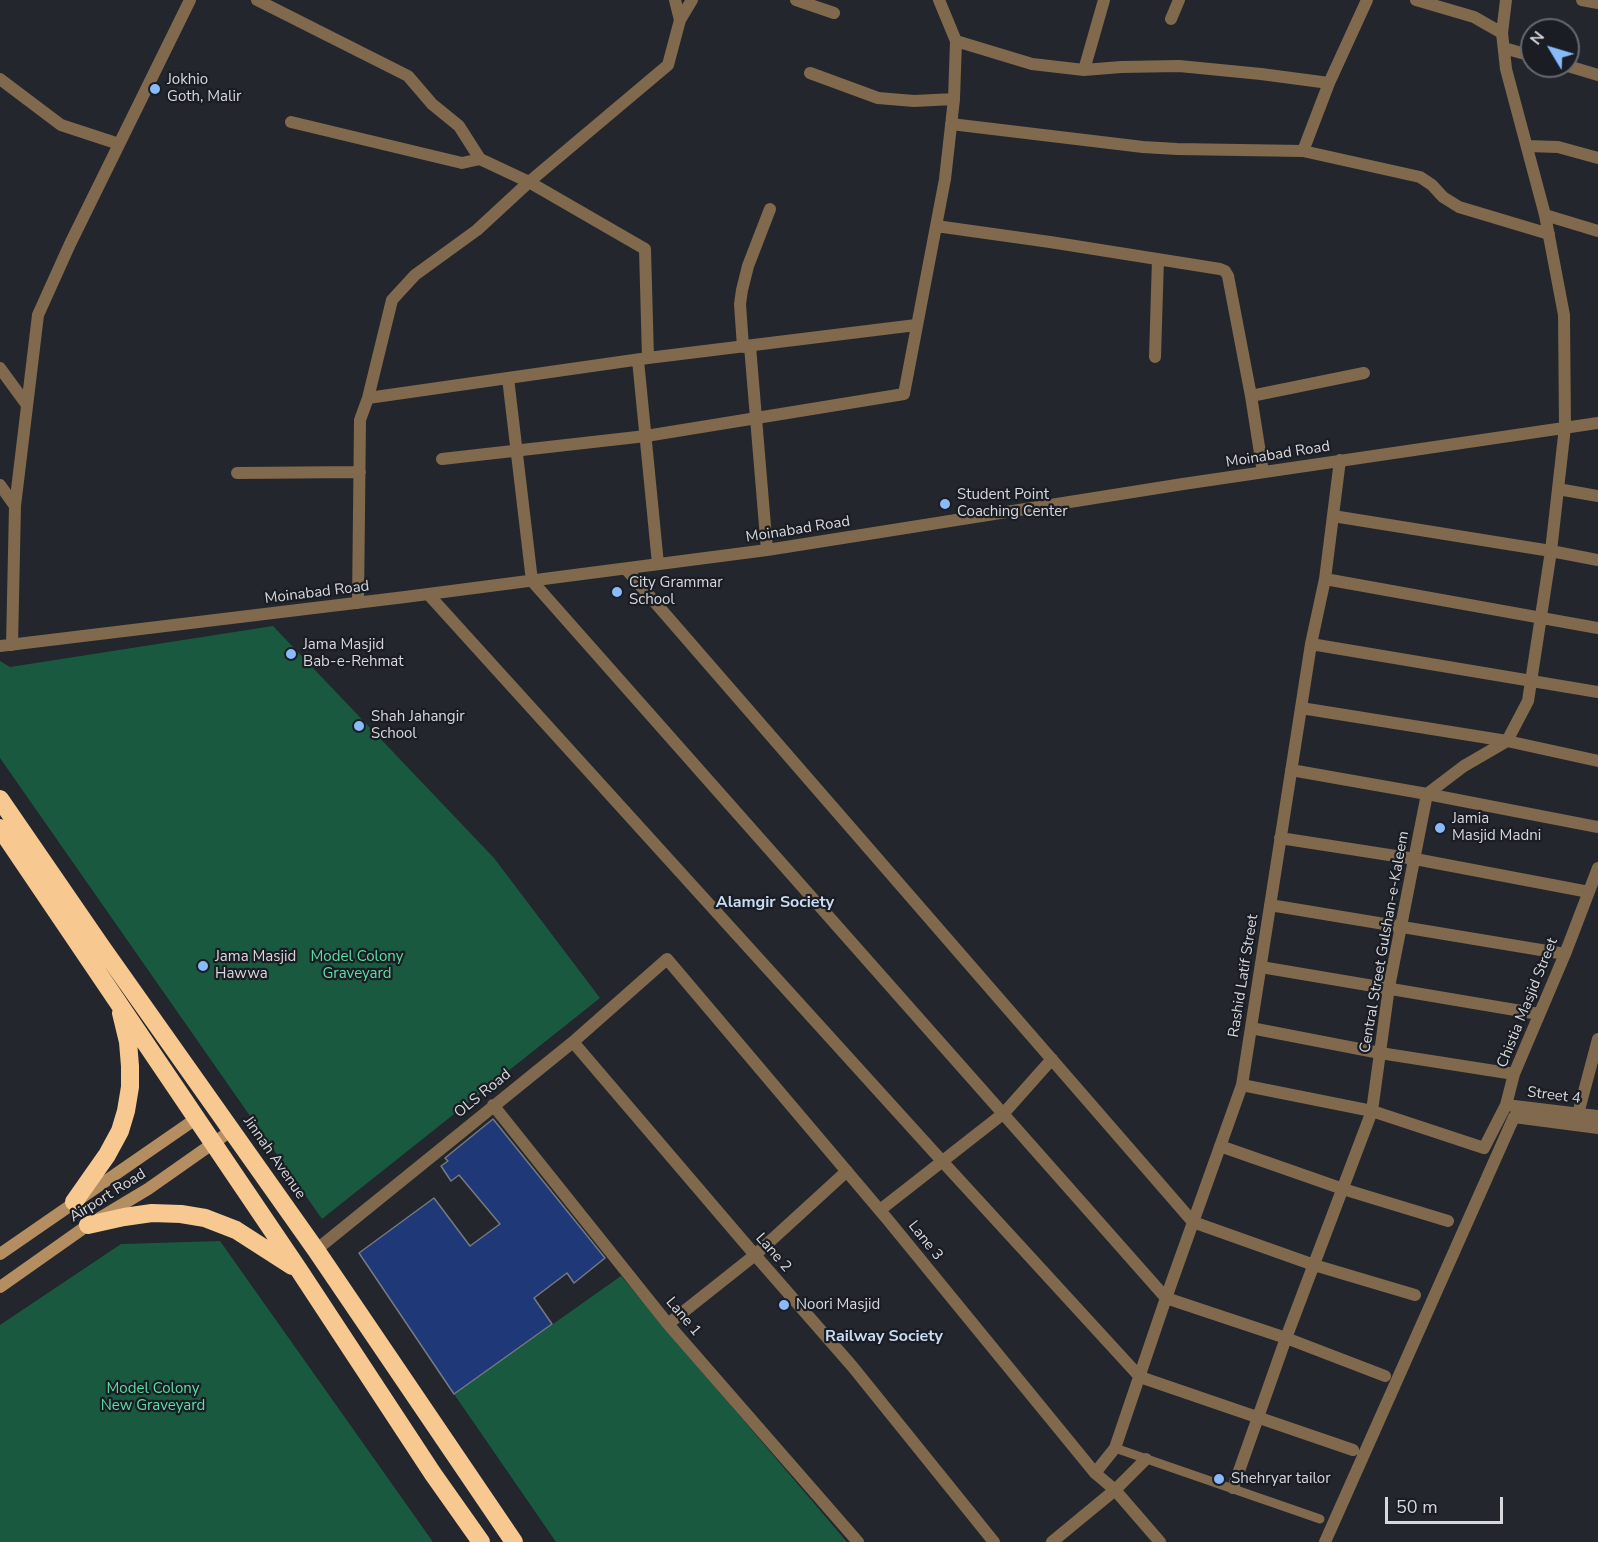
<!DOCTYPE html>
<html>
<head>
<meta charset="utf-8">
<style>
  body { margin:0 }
  #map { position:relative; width:1598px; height:1542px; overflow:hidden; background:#23262c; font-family:"Nunito Sans",sans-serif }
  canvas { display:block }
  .north { position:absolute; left:1520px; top:18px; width:60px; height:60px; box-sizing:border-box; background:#1a1d23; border:2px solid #65686d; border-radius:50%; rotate:308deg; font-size:16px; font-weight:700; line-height:24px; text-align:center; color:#d6d8dc }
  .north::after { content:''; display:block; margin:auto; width:21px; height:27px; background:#88bafc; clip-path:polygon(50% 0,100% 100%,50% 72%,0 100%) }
  .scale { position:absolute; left:1385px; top:1497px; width:118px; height:27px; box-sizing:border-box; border:3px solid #d6d8dc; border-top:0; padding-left:8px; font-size:18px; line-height:21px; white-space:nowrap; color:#d6d8dc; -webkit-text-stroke:4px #1a1d23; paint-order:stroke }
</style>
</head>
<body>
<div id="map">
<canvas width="1598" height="1542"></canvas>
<div class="north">N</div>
<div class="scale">50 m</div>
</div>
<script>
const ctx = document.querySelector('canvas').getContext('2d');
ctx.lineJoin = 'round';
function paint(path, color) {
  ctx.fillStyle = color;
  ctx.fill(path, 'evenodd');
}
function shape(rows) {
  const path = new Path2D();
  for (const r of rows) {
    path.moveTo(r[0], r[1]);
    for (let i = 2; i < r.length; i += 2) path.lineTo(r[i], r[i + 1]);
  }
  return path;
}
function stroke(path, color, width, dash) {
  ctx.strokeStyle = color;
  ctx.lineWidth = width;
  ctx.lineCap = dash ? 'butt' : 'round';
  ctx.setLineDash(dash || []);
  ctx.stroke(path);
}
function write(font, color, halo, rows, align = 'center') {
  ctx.font = font + ' "Nunito Sans",sans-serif';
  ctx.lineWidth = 4.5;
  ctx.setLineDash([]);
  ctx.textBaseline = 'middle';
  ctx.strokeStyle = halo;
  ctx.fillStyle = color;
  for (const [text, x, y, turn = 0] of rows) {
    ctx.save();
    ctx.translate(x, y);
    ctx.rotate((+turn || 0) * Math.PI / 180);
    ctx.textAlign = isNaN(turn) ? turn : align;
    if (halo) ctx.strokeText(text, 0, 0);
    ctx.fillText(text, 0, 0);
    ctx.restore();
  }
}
paint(shape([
  [273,626,494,858,600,998,322,1219,0,758,0,661,10,667],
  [220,1241,433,1542,0,1542,0,1325,121,1244],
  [621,1276,847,1542,556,1542,454,1394]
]), '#19593f');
const building = shape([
  [493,1119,605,1258,574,1283,567,1273,534,1298,552,1324,454,1394,359,1253,434,1198,470,1246,500,1224,459,1175,451,1181,441,1166,448,1161,445,1158,493,1119]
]);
paint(building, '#1f3878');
stroke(building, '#757980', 1.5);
stroke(shape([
  [1115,1448,1320,1519]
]), '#80694c', 9);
stroke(shape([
  [257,0,408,76,432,104,459,126,480,159,529,182,645,249,648,358],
  [675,0,680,20],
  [796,0,834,13],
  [1416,0,1474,17,1502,33],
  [1582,0,1598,3],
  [1171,19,1179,0],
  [956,41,1032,64,1084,70,1104,0],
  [1504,48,1532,56],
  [1568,66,1598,75],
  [1084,70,1121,67,1179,66,1261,74,1329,83],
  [810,73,878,98,914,101,954,99],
  [0,79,61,125,119,144],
  [291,122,462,163,480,159],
  [951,124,1143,147,1177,149,1303,151,1420,177,1432,185,1443,197,1459,207,1549,234],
  [1527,146,1558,147,1598,158],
  [1303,151,1329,83,1367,0],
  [1545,215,1598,231],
  [936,226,1050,242,1220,269,1225,271,1228,276,1251,396,1263,472],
  [750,346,767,550],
  [743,347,740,304,742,290,748,266,770,209],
  [1155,357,1158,259],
  [638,360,658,564],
  [0,368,27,405],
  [508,378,532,581,1166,1298,1286,1338,1385,1376],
  [1251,396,1364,373],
  [368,398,648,358,916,325],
  [442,459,646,436,904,394,945,179,954,99,956,41,939,0],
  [237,473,360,472],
  [0,485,15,506],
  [1558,489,1598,496],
  [1333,516,1551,551,1598,560],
  [626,569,1193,1222,1314,1265,1415,1295],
  [1325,579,1598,628],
  [428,594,942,1161,1140,1377,1353,1450],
  [358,603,360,420,368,398,392,300,415,275,477,230,529,182,668,65,680,20,692,0],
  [1311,644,1598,692],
  [12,645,15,506,38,315,70,244,190,0],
  [0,646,405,597,767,550,1183,484,1598,423],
  [1301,708,1507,741,1598,761],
  [1291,770,1427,794,1598,827],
  [1280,838,1415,859,1589,892],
  [1270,905,1565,954],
  [1261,967,1539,1014],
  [1251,1028,1380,1053,1514,1074],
  [573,1042,755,1255,852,1366,994,1542],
  [1242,1085,1372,1111,1484,1148,1506,1105,1514,1074,1565,954,1598,868],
  [493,1105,668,1324,858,1542],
  [1506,1105,1598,1116],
  [1578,1114,1598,1039],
  [1220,1146,1343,1189,1448,1221],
  [880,1210,1004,1113,1052,1059],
  [316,1250,573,1042,667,959,888,1220,1095,1473,1115,1490,1160,1542],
  [668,1324,755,1255,847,1171],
  [1095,1473,1115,1448,1166,1298,1242,1085,1311,644,1325,579,1340,460],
  [1233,1488,1286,1338,1372,1111,1389,987,1427,794,1464,766,1507,741,1528,701,1551,551,1565,427,1564,315,1545,215,1506,69,1502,33,1506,0],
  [1052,1542,1115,1490,1146,1459],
  [1325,1542,1514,1117,1598,1128]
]), '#80694c', 12);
stroke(shape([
  [0,1254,197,1118],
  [0,1287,88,1225,148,1189,232,1130]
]), '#b48e60', 12);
stroke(shape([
  [0,799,101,946,316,1250,514,1542],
  [0,828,299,1270,433,1474,481,1542],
  [74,1202,107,1155,120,1131,126,1111,130,1087,130,1066,128,1042,121,1013],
  [88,1225,124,1217,152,1213,181,1214,205,1218,236,1230,292,1266]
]), '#f7c88f', 18);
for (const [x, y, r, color] of [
  [155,89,6,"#88bafc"],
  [945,504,6,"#88bafc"],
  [617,592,6,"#88bafc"],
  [291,654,6,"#88bafc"],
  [359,726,6,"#88bafc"],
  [1440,828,6,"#88bafc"],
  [203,966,6,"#88bafc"],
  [784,1305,6,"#88bafc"],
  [1219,1479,6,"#88bafc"]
]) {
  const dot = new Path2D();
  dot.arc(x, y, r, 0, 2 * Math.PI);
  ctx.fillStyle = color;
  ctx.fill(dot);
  stroke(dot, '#1a1d23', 2);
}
write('15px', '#d6d8dc', '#1a1d23', [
  ["Jokhio",167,80],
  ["Goth, Malir",167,97],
  ["Student Point",957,495],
  ["Coaching Center",957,512],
  ["City Grammar",629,583],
  ["School",629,600],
  ["Jama Masjid",303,645],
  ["Bab-e-Rehmat",303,662],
  ["Shah Jahangir",371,717],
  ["School",371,734],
  ["Jamia",1452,819],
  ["Masjid Madni",1452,836],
  ["Jama Masjid",215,957],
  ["Hawwa",215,974],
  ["Noori Masjid",796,1305],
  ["Shehryar tailor",1231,1479]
], 'left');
write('15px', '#d6d8dc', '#1a1d23', [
  ["Moinabad Road",1278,455,-9],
  ["Moinabad Road",798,530,-9],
  ["Moinabad Road",317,593,-7],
  ["Central Street Gulshan-e-Kaleem",1385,942,-80],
  ["Rashid Latif Street",1244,976,-81],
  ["Chistia Masjid Street",1528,1003,-68],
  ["OLS Road",483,1094,-39],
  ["Street 4",1554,1096,7],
  ["Jinnah Avenue",274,1158,55],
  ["Airport Road",108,1196,-32],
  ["Lane 3",925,1241,51],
  ["Lane 2",773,1253,49],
  ["Lane 1",683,1317,50]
]);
write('15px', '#5adfa5', '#1a1d23', [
  ["Model Colony",357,957],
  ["Graveyard",357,974],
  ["Model Colony",153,1389],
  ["New Graveyard",153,1406]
]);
write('bold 16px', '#c9dcf5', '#1a1d23', [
  ["Alamgir Society",775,903],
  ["Railway Society",884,1337]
]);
</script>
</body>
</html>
